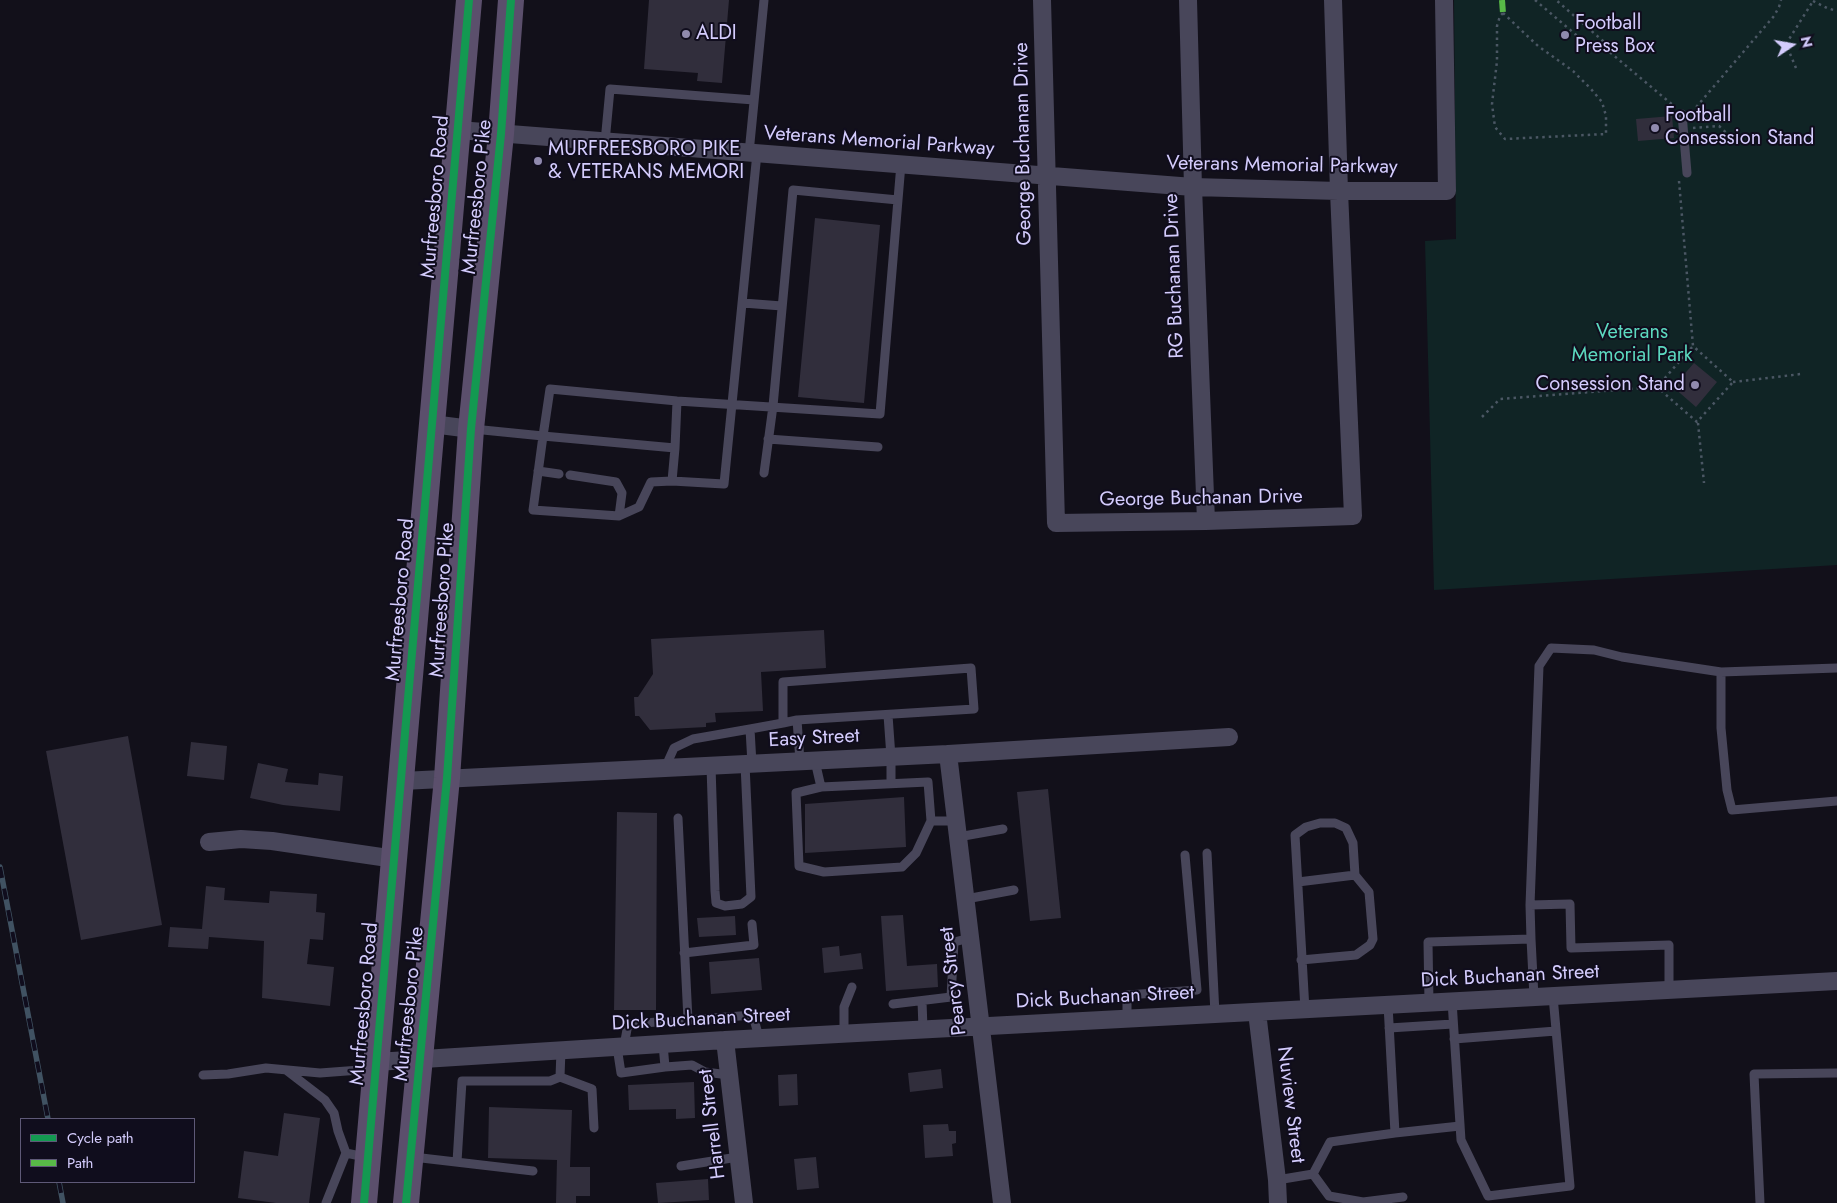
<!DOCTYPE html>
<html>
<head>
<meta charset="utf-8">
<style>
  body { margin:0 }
  #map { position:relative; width:1837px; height:1203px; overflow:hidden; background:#12101a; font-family:Jost,sans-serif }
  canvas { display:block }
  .legend { position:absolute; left:20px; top:1118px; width:175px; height:65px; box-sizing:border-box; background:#100d1d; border:1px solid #5e5977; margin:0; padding:6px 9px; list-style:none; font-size:15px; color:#d4ccfd }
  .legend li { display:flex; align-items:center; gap:10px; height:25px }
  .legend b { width:25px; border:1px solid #5e5977 }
  .north { position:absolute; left:1767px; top:20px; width:50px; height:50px; -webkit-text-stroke:4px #100d1d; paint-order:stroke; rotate:78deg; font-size:14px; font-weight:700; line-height:20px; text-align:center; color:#d4ccfd }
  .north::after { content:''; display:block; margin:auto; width:18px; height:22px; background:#d4ccfd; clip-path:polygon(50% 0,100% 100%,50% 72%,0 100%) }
</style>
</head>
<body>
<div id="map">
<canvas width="1837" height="1203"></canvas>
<ul class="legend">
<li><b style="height:6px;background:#139951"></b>Cycle path</li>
<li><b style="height:6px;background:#58b947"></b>Path</li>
</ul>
<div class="north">N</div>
</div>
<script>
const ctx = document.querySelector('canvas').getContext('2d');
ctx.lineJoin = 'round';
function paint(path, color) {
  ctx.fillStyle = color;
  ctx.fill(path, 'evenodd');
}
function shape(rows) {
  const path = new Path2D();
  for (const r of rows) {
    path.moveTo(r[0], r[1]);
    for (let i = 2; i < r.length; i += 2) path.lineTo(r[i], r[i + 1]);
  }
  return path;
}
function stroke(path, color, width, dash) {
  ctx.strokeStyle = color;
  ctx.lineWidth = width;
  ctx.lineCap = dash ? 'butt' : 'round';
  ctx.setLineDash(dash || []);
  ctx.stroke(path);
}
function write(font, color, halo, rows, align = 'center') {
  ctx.font = font + ' Jost,sans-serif';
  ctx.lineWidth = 4;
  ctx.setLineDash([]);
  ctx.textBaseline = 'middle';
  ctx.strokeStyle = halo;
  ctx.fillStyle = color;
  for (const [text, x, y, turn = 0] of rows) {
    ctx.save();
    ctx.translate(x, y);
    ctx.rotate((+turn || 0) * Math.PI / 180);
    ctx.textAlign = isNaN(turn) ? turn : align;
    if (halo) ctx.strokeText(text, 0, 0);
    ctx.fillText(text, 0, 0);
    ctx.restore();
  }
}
paint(shape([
  [1454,0,1837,0,1837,565,1434,590,1425,241,1456,239]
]), '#102425');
paint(shape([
  [649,0,729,0,722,83,697,81,698,73,644,69],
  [1672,116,1674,138,1638,141,1636,119],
  [815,218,880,225,864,403,798,397],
  [1694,363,1717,382,1696,407,1673,387],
  [824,630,826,668,761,672,763,711,715,713,716,722,706,723,706,727,650,730,639,716,635,716,634,697,638,697,653,674,651,639],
  [128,736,162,925,81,940,46,751],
  [191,742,227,746,224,780,187,776],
  [258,763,288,769,285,782,318,785,319,773,343,776,340,811,283,805,250,798],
  [1048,789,1061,918,1030,921,1017,792],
  [904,797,906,847,805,853,805,804],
  [617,812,657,813,656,1010,614,1010],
  [206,886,225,888,224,900,269,903,270,891,317,894,316,912,325,913,323,940,310,939,307,964,334,967,330,1006,262,998,264,941,209,937,208,949,168,947,170,927,202,929],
  [903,915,907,966,937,964,938,987,886,991,881,916],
  [735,916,736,935,699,937,697,918],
  [839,946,840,956,861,953,863,969,824,973,822,948],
  [759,958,762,990,711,994,709,962],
  [941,1069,943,1088,910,1092,908,1073],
  [797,1074,798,1105,779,1106,778,1075],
  [694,1082,695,1118,676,1119,676,1109,629,1110,628,1085],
  [489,1107,572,1110,570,1167,590,1167,590,1196,576,1196,576,1203,556,1203,557,1160,488,1158],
  [284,1113,320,1118,309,1203,276,1203,238,1198,244,1151,278,1156],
  [948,1124,949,1131,956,1131,956,1143,952,1144,953,1156,925,1158,923,1125],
  [816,1157,819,1188,797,1190,794,1159],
  [708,1179,709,1200,658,1203,656,1183]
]), '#312e3c');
stroke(shape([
  [1535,0,1595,51,1603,41,1556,0],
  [1813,1,1827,8,1837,11],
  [1503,13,1538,46,1573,71,1591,89,1602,102,1606,116,1606,134,1505,139,1495,127,1492,104,1497,61,1497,26,1500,16,1503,13],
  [1600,44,1674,106],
  [1796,68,1786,44,1813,1],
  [1692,112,1774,16,1779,7,1781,0],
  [1693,128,1719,126,1734,140],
  [1679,181,1693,346,1733,382,1697,422,1657,387,1693,346],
  [1733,382,1801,374],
  [1482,417,1500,399,1657,387],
  [1698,423,1704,483]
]), '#4b5764', 2.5, [2.5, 4]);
stroke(shape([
  [1682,114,1687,173],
  [605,142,610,89,754,100],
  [749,153,764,0],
  [743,303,782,306],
  [677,401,675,448,543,436,550,389,677,401,880,414,901,164],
  [473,429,543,436,533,510,619,516,639,507,651,482,672,481,675,448],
  [768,439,878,447],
  [538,471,559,474],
  [764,473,773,406,793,190,898,200],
  [570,475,616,482,622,493,619,516],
  [672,481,724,484,757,153],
  [1837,668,1721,672,1721,728,1727,790,1732,810,1837,801],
  [888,715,891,757,891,783],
  [797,720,800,761],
  [750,729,752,764],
  [815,761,821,787],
  [711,766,715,891,716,903,725,906,742,904,751,897,745,764],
  [665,768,674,748,693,739,750,729,783,723,797,720,974,709,971,668,783,682,783,723],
  [931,821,916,853,902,867,824,872,799,866,796,793,821,787,928,782,931,821,956,821],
  [958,837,1003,829],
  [1207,853,1215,1014],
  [1298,882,1355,875,1353,843,1346,828,1335,823,1320,823,1306,827,1295,835,1305,1010],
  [966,899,1014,890],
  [1530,905,1539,666,1551,648,1594,650,1622,657,1721,672],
  [1531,939,1530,905,1570,904,1571,948,1669,945,1669,990],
  [684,953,754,945,752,924],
  [1301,960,1356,955,1370,945,1373,939,1369,892,1355,875],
  [922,1001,923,1029],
  [1452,1001,1461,1140,1488,1196,1570,1186,1553,996],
  [1429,1003,1428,942,1531,939,1534,997],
  [893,1004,951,997,954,942,970,938],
  [1127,1019,1127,995,1197,990,1185,855],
  [688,1020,753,1015,759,1038],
  [1389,1028,1453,1024],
  [844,1033,844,1007,852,987],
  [1454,1039,1556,1031],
  [624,1046,628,1024,688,1020,678,818],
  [617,1047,621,1073,665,1067,663,1044],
  [665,1067,692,1065,705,1072,729,1075],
  [286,1070,325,1100,334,1113,338,1131,346,1153,365,1157],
  [203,1075,228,1074,266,1068,320,1073,373,1069],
  [560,1077,592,1089,594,1128],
  [1395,1133,1460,1126],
  [413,1157,533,1171],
  [457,1162,462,1081,550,1081,560,1077,561,1050],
  [681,1166,738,1157],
  [1313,1174,1329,1196,1363,1202,1403,1197],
  [1277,1180,1313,1174,1330,1142,1395,1133,1388,1005],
  [326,1203,346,1153],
  [1760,1203,1754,1074,1837,1073]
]), '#48465a', 9);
stroke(shape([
  [1042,0,1056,523,1206,521,1353,516,1339,191,1333,0],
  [1188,0,1193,187,1206,521],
  [458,130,1193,187,1339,191,1447,191,1444,0],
  [432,424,471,429],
  [948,754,1002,1203],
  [402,781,948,754,1229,737],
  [209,842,241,839,272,841,395,859],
  [1257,1012,1277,1180,1278,1203],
  [725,1040,744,1203],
  [376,1062,725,1040,1837,981]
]), '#48465a', 18);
stroke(shape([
  [364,1203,469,0],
  [406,1203,447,778,471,429,501,134,511,0]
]), '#5b4f6c', 26);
const rail = shape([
  [0,867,48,1119],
  [59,1182,63,1203]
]);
stroke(rail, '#405262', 5.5);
stroke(rail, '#100d1d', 4, [11]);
stroke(shape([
  [1502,0,1503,13]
]), '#58b947', 6, [12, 6]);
stroke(shape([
  [364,1203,469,0],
  [406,1203,447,778,471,429,501,134,511,0]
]), '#139951', 8);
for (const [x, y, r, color] of [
  [686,34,5,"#908aae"],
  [1565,35,5,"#908aae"],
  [1655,128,5,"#908aae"],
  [538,161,5,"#908aae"],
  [1695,385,5,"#908aae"]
]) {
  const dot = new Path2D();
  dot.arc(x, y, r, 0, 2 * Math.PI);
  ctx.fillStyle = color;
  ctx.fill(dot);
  stroke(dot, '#100d1d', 2);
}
write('20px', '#d4ccfd', '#100d1d', [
  ["Football",1575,24],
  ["Press Box",1575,47],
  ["ALDI",696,34],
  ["Football",1665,116],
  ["Consession Stand",1665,139],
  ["MURFREESBORO PIKE",548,150],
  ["& VETERANS MEMORI",548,173],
  ["Consession Stand",1685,385,"right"]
], 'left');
write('20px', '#d4ccfd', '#100d1d', [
  ["Veterans Memorial Parkway",879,142,4],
  ["George Buchanan Drive",1024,144,-91],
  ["Veterans Memorial Parkway",1282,166,1],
  ["Murfreesboro Road",436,197,-85],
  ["Murfreesboro Pike",478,197,-84],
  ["RG Buchanan Drive",1175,276,-92],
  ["George Buchanan Drive",1201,499,-1],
  ["Murfreesboro Road",401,600,-85],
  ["Murfreesboro Pike",443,600,-86],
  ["Easy Street",814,739,-3],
  ["Dick Buchanan Street",1510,977,-3],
  ["Pearcy Street",954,981,-97],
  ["Dick Buchanan Street",1105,998,-3],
  ["Murfreesboro Road",365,1004,-85],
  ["Murfreesboro Pike",410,1004,-84],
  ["Dick Buchanan Street",701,1020,-3],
  ["Nuview Street",1290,1105,83],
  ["Harrell Street",713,1124,-97]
]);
write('20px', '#5cd8bf', '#100d1d', [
  ["Veterans",1632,333],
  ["Memorial Park",1632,356]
]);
</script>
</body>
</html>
